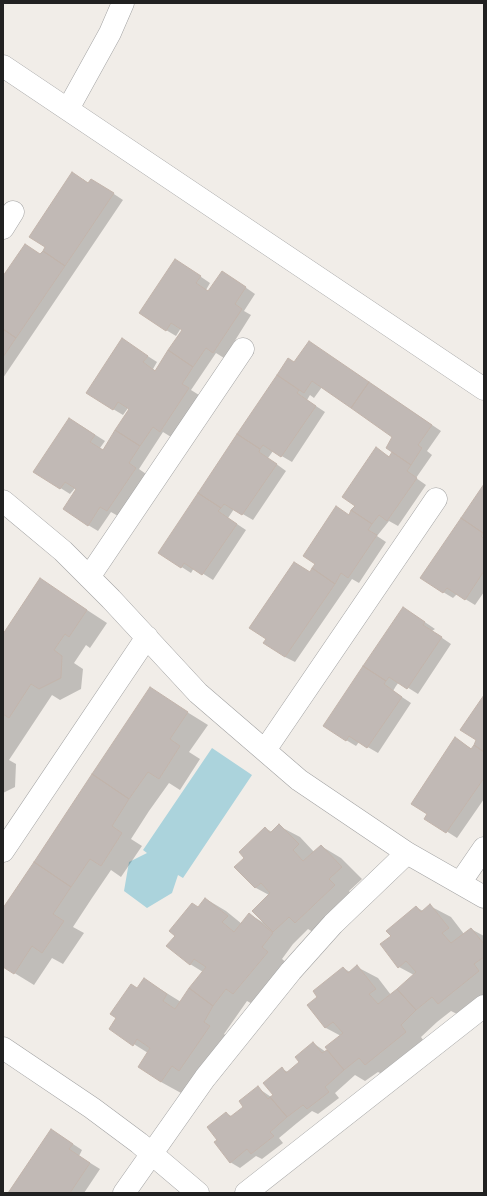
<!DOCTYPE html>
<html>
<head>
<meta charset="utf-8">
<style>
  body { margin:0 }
  #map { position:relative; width:487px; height:1196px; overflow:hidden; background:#f1ede8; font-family:Mulish,sans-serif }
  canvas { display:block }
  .frame { position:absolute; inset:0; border:4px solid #212121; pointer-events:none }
</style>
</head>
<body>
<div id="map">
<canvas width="487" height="1196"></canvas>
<div class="frame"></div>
</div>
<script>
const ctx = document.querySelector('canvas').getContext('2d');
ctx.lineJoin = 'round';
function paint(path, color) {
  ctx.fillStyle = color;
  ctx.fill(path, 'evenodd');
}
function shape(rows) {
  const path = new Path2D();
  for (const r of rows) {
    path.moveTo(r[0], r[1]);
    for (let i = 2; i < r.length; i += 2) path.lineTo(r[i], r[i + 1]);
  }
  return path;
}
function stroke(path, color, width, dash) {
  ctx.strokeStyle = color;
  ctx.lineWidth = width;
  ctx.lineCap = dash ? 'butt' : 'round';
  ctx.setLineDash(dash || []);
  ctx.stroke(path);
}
paint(shape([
  [212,748,252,775,183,878,178,875,172,893,147,908,124,891,129,862,147,853,143,850]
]), '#abd3dc');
paint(shape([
  [83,179,89,184,102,186,123,200,3,378,3,277,41,255],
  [185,266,210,283,206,290,209,292,232,278,255,294,244,311,251,315,224,358,216,353,191,390,199,395,171,437,163,432,150,452,139,469,146,474,118,516,111,512,98,531,88,525,78,488,76,487,70,494,35,472,80,425,105,441,100,448,103,450,131,409,128,408,123,415,113,409,132,346,157,362,153,369,156,371,183,330,181,328,176,336,166,330],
  [309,342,441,431,427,451,432,455,416,478,426,485,398,526,389,521,377,536,386,542,359,583,352,579,295,662,285,657,311,573,356,505,376,449,390,457,393,452,394,437,322,387,314,398,310,395,307,400,325,412,292,462,273,451,268,458,286,471,253,520,234,509,228,518,246,530,213,580,194,568,191,573,160,553,288,360,294,363],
  [484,485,484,592,475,605,457,594,453,598,443,592],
  [41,580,107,623,90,648,86,645,74,663,83,669,81,689,60,700,52,695,9,760,16,764,15,787,3,793,3,636],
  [413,614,435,629,432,631,451,644,418,694,399,682,396,686,393,691,411,703,378,753,359,742,356,746,346,740],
  [150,689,208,725,189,752,200,759,180,790,169,783,149,811,131,839,142,846,121,877,111,870,92,898,73,927,84,933,63,964,52,958,34,985,3,966,3,910],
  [484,697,484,799,457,838,426,818,456,739,472,749,478,740],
  [279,826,300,837,314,852,321,846,341,858,362,879,349,891,354,897,316,934,308,929,293,944,282,959,288,964,254,1005,247,1001,224,1034,230,1039,181,1093,161,1082,148,1053,110,1029,144,979,181,1002,203,972,190,964,199,908,206,899,226,911,242,924,249,914,264,923,269,895,256,888,236,867,245,858,265,828,272,832],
  [430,906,451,917,464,934,471,929,484,936,484,995,459,1015,451,1011,437,1022,421,1037,426,1044,386,1076,378,1072,365,1081,355,1075,335,1093,339,1098,318,1114,312,1111,297,1123,279,1138,283,1143,262,1159,256,1156,240,1168,230,1162,218,1140,226,1113,233,1117,245,1107,258,1088,271,1097,274,1095,282,1069,288,1072,300,1062,313,1043,326,1052,341,1036,326,1028,308,1005,319,997,343,968,350,972,357,967,378,978,391,995,414,975,399,967,392,936,416,907,423,911],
  [61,1136,82,1150,79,1156,100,1169,84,1193,9,1193]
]), '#0003');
const building = shape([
  [72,172,88,183,91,179,114,193,65,266,43,251,45,247,29,237,72,172],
  [25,244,40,254,43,251,65,266,16,338,3,329,3,276,25,244],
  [175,259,201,276,196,283,208,291,222,271,246,287,235,304,242,309,213,353,206,348,193,367,168,350,182,330,171,323,166,331,139,313,175,259],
  [3,329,16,338,3,357,3,329],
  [122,338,148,356,143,362,155,371,168,350,193,367,182,384,189,388,160,432,153,427,140,446,115,430,129,409,118,402,113,410,86,393,122,338],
  [309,341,369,382,351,408,312,381,304,393,277,375,288,358,294,362,309,341],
  [277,375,299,390,297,393,316,406,281,457,263,445,260,449,237,434,277,375],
  [369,382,432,425,418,445,422,448,411,465,386,448,392,437,351,408,369,382],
  [69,418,95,435,90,442,103,450,115,430,140,446,129,463,136,468,107,511,100,507,88,526,63,509,76,489,65,482,60,489,33,472,69,418],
  [237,434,260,449,259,452,277,464,242,515,224,504,221,508,198,493,237,434],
  [376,447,389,457,392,452,411,465,407,471,417,478,387,521,379,515,372,524,351,510,355,506,342,497,376,447],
  [484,484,484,532,483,533,461,518,484,484],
  [198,493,221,508,218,511,237,524,202,575,184,563,181,568,158,553,198,493],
  [336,506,349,515,351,510,372,524,368,530,377,535,348,578,341,573,335,584,312,568,315,564,303,556,336,506],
  [461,518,483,533,481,536,484,539,484,571,465,600,447,588,443,593,420,578,461,518],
  [294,562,310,572,312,568,335,584,285,657,263,643,266,639,249,628,294,562],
  [40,578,87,610,69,637,65,634,54,650,62,656,61,678,39,689,31,684,9,718,3,714,3,634,40,578],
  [403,607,425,622,423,625,442,637,407,689,389,677,386,681,363,666,403,607],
  [363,666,386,681,384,684,402,697,367,748,349,736,346,741,323,726,363,666],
  [150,687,188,712,170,739,180,746,159,779,148,772,129,799,92,774,150,687],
  [484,695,484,752,474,745,476,740,460,730,484,695],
  [455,737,471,749,474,745,484,752,484,778,446,833,424,819,427,814,411,804,455,737],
  [92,774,129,799,112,826,122,833,101,866,90,859,71,887,34,862,92,774],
  [279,824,299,844,293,850,303,861,321,845,342,867,329,879,335,885,295,923,289,917,273,932,252,911,270,893,261,883,255,888,234,867,244,858,239,852,265,827,270,833,279,824],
  [34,862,71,887,53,914,64,921,42,953,32,946,14,974,3,967,3,908,34,862],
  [205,898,228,916,222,922,234,932,249,913,273,933,262,947,268,952,233,994,226,989,213,1006,189,988,206,967,194,959,190,965,166,946,175,936,169,931,192,903,198,907,205,898],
  [430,904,449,928,442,933,451,943,471,928,484,944,484,957,474,964,479,971,438,1004,432,997,416,1010,397,989,416,972,406,961,398,968,380,944,391,936,386,931,416,906,421,912,430,904],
  [357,965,376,989,369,994,378,1004,397,989,416,1010,401,1025,406,1032,365,1065,359,1058,344,1070,325,1047,343,1033,333,1022,325,1028,307,1005,317,997,313,991,343,967,348,973,357,965],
  [144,978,167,994,163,1001,175,1009,189,988,213,1006,204,1022,210,1026,179,1071,172,1066,161,1082,138,1067,150,1048,137,1039,133,1046,109,1029,116,1018,110,1014,131,984,137,988,144,978],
  [313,1042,322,1053,327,1050,344,1070,325,1087,329,1092,307,1109,303,1105,287,1117,270,1097,273,1095,263,1083,282,1067,286,1073,299,1062,295,1057,313,1042],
  [258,1086,268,1099,270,1097,287,1117,270,1132,274,1136,251,1154,247,1149,230,1163,214,1142,217,1140,207,1127,226,1112,230,1117,243,1107,239,1101,258,1086],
  [51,1129,73,1144,69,1149,90,1163,70,1193,8,1193,51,1129]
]);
paint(building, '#c1b9b5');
stroke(building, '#c2b4ab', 1);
const minor = shape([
  [3,66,484,389],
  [68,109,110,33,123,3],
  [3,228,13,212],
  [3,501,63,551,111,599,198,693,299,780,407,853,484,897],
  [89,577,243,349],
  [265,750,436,499],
  [3,851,147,637],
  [460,883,484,848],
  [3,1048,92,1108,139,1143,198,1193],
  [124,1193,205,1078,291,971,333,924,407,853],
  [246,1193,484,1006]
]);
stroke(minor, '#a2a2a2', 23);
stroke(minor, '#fff', 22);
</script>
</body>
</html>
